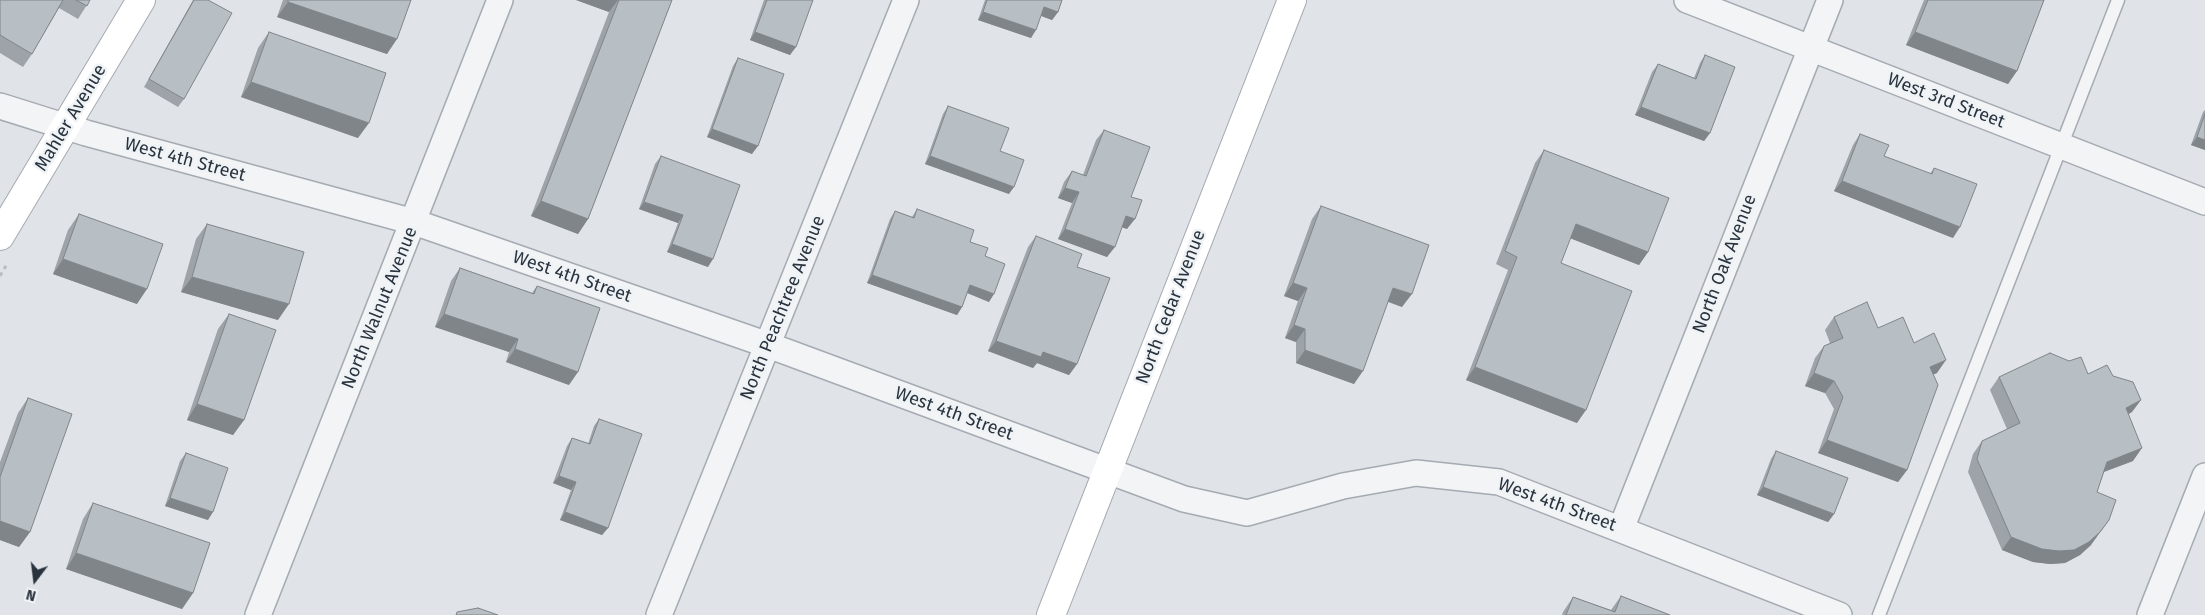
<!DOCTYPE html>
<html>
<head>
<meta charset="utf-8">
<style>
  body { margin:0 }
  #map { position:relative; width:2205px; height:615px; overflow:hidden; background:#e0e4e8; font-family:"Fira Sans",sans-serif }
  canvas { display:block }
  .north { position:absolute; left:10px; top:555px; width:50px; height:50px; -webkit-text-stroke:4px #eff3f6; paint-order:stroke; rotate:195deg; font-size:14px; font-weight:700; line-height:20px; text-align:center; color:#29333e }
  .north::after { content:''; display:block; margin:auto; width:18px; height:22px; background:#29333e; clip-path:polygon(50% 0,100% 100%,50% 72%,0 100%) }
</style>
</head>
<body>
<div id="map">
<canvas width="2205" height="615"></canvas>
<div class="north">N</div>
</div>
<script>
const ctx = document.querySelector('canvas').getContext('2d');
ctx.lineJoin = 'round';
function shape(rows) {
  const path = new Path2D();
  for (const r of rows) {
    path.moveTo(r[0], r[1]);
    for (let i = 2; i < r.length; i += 2) path.lineTo(r[i], r[i + 1]);
  }
  return path;
}
function stroke(path, color, width, dash) {
  ctx.strokeStyle = color;
  ctx.lineWidth = width;
  ctx.lineCap = dash ? 'butt' : 'round';
  ctx.setLineDash(dash || []);
  ctx.stroke(path);
}
function paint(path, color) {
  ctx.fillStyle = color;
  ctx.fill(path, 'evenodd');
}
function write(font, color, halo, rows, align = 'center') {
  ctx.font = font + ' "Fira Sans",sans-serif';
  ctx.lineWidth = 5;
  ctx.setLineDash([]);
  ctx.textBaseline = 'middle';
  ctx.strokeStyle = halo;
  ctx.fillStyle = color;
  for (const [text, x, y, turn = 0] of rows) {
    ctx.save();
    ctx.translate(x, y);
    ctx.rotate((+turn || 0) * Math.PI / 180);
    ctx.textAlign = isNaN(turn) ? turn : align;
    if (halo) ctx.strokeText(text, 0, 0);
    ctx.fillText(text, 0, 0);
    ctx.restore();
  }
}
const lane = shape([
  [1879,615,2118,0]
]);
const street = shape([
  [1687,0,2205,202],
  [0,106,86,133,414,222,768,345,1184,499,1247,513,1343,486,1416,473,1499,482,1839,615],
  [1621,529,1830,0],
  [258,615,500,0],
  [659,615,906,0],
  [2150,615,2205,476]
]);
const secondary = shape([
  [0,236,141,0],
  [1051,615,1292,0]
]);
stroke(lane, '#a5abb2', 15);
stroke(street, '#a5abb2', 28);
stroke(secondary, '#a5abb2', 30);
stroke(shape([
  [0,276,7,264]
]), '#babec2', 3, [4, 4]);
stroke(lane, '#f2f4f6', 12);
stroke(street, '#f2f4f6', 25);
stroke(secondary, '#fff', 28);
paint(shape([
  [0,0,90,0,78,19,59,8,32,54,23,67,0,53],
  [193,0,208,0,184,99,178,107,144,87],
  [283,0,411,0,387,54,277,17],
  [576,0,672,0,588,219,578,234,531,216,609,12],
  [764,0,813,0,790,55,750,40],
  [985,0,1062,0,1058,12,1052,20,1041,16,1031,38,978,20],
  [1924,0,2044,0,2017,71,2008,84,1906,45],
  [269,32,358,138,241,97,258,48],
  [1705,55,1710,133,1704,141,1635,115,1652,72,1658,64,1694,78,1700,63],
  [738,58,752,154,707,137,733,66],
  [948,106,1000,151,1009,194,925,164,943,114],
  [2205,110,2205,150,2191,145,2203,112],
  [1104,130,1131,197,1127,229,1122,227,1107,257,1058,239,1072,203,1058,198,1064,182,1072,171,1083,175,1096,140],
  [1860,134,1884,156,1930,174,1934,168,1953,238,1834,191,1853,145],
  [1544,150,1648,252,1639,265,1570,238,1561,263,1577,423,1466,380,1508,270,1496,264,1535,163],
  [661,156,708,267,667,252,678,223,639,209,655,164],
  [1321,206,1402,307,1388,302,1354,384,1296,363,1296,342,1285,338,1298,301,1284,296,1312,219],
  [917,209,970,242,985,256,989,302,967,293,962,307,957,315,867,283,890,219,895,211,912,217],
  [79,214,137,304,53,274,68,230],
  [207,224,278,320,181,292,196,239],
  [1036,236,1077,267,1077,364,1069,375,1037,363,1033,368,988,351,1028,247],
  [460,268,532,293,537,286,569,385,506,362,509,352,435,327,451,281],
  [229,314,244,420,233,435,187,420,218,329],
  [1834,317,1878,328,1914,343,1937,373,1933,374,1907,470,1898,482,1818,453,1834,409,1825,393,1805,386,1815,358,1824,346,1830,343,1825,330],
  [2088,374,2132,412,2128,414,2133,461,2104,472,2097,492,2091,545,2080,555,2065,563,2050,564,2033,562,2002,550,1968,472,1973,454,1982,441,2007,429,1990,390,1999,377],
  [28,398,30,532,19,547,0,540,0,462,18,413],
  [599,419,608,528,602,535,560,520,571,490,553,483,567,446,572,438,588,444,594,426],
  [1776,451,1834,514,1828,522,1757,495,1771,459],
  [186,453,208,520,165,506,180,461],
  [93,503,193,593,182,609,66,569,83,519],
  [1621,596,1670,615,1562,615,1563,612,1573,597,1611,610]
]), '#9da3a9');
paint(shape([
  [576,0,618,0,609,12],
  [288,2,397,39,387,54,277,17],
  [1044,7,1058,12,1052,20,1039,15],
  [983,12,1036,30,1031,38,978,20],
  [755,32,796,47,790,55,750,40],
  [1915,32,2017,71,2008,84,1906,45],
  [251,82,369,123,358,138,241,97],
  [1641,107,1710,133,1704,141,1635,115],
  [712,129,758,146,752,154,707,137],
  [2197,137,2205,140,2205,150,2191,145],
  [930,156,1014,187,1009,194,925,164],
  [1842,181,1960,227,1953,238,1834,191],
  [1065,188,1079,192,1072,203,1058,198],
  [541,201,588,219,578,234,531,216],
  [644,202,683,215,678,223,639,209],
  [1126,216,1135,219,1127,229,1118,226],
  [1576,224,1648,252,1639,265,1567,237],
  [1065,229,1115,247,1107,257,1058,239],
  [672,244,713,259,708,267,667,252],
  [63,259,147,289,137,304,53,274],
  [872,275,962,307,957,315,867,283],
  [192,277,289,304,278,320,181,292],
  [1293,283,1307,288,1298,301,1284,296],
  [970,285,994,294,989,302,965,292],
  [1393,288,1412,294,1402,307,1384,300],
  [444,314,518,339,509,352,435,327],
  [1294,325,1305,329,1296,342,1285,338],
  [996,341,1043,352,1077,364,1069,375,1037,363,1033,368,988,351],
  [515,349,578,372,569,385,506,362],
  [1305,350,1363,371,1354,384,1296,363],
  [1946,360,1937,373,1921,380,1930,367],
  [1475,367,1586,410,1577,423,1466,380],
  [1814,373,1834,381,1825,393,1805,386],
  [2141,400,2132,412,2117,421,2126,408],
  [197,404,244,420,233,435,187,420],
  [1827,440,1907,470,1898,482,1818,453],
  [2142,448,2133,461,2098,474,2107,462],
  [559,476,576,482,571,490,553,483],
  [1763,487,1834,514,1828,522,1757,495],
  [170,498,213,512,208,520,165,506],
  [565,512,608,528,602,535,560,520],
  [2109,520,2091,545,2080,555,2065,563,2050,564,2033,562,2002,550,2011,537],
  [0,521,30,532,19,547,0,540],
  [76,553,193,593,182,609,66,569]
]), '#808589');
const building = shape([
  [0,0,63,0,32,54,0,35,0,0],
  [76,0,90,0,87,6,76,0],
  [194,0,208,0,232,13,184,99,149,79,194,0],
  [288,0,411,0,397,39,288,2,288,0],
  [619,0,672,0,588,219,541,201,619,0],
  [767,0,813,0,796,47,755,32,767,0],
  [987,0,1062,0,1058,12,1044,7,1036,30,983,12,987,0],
  [1928,0,2044,0,2017,71,1915,32,1928,0],
  [269,32,386,73,369,123,251,82,269,32],
  [1705,55,1735,67,1710,133,1641,107,1658,64,1696,79,1705,55],
  [738,58,784,74,758,146,712,129,738,58],
  [948,106,1009,128,1000,151,1024,160,1014,187,930,156,948,106],
  [2205,114,2205,140,2197,137,2205,114],
  [1104,130,1150,147,1131,197,1142,200,1135,219,1126,216,1115,247,1065,229,1079,192,1065,188,1072,171,1086,176,1104,130],
  [1860,134,1889,145,1884,156,1932,174,1934,168,1977,184,1960,227,1842,181,1860,134],
  [1544,150,1669,198,1648,252,1576,224,1561,263,1632,291,1586,410,1475,367,1517,257,1505,251,1544,150],
  [661,156,740,185,713,259,672,244,683,215,644,202,661,156],
  [1321,206,1429,245,1412,294,1393,288,1363,371,1305,350,1305,329,1294,325,1307,288,1293,283,1321,206],
  [917,209,974,230,970,242,988,248,985,256,1005,264,994,294,970,285,962,307,872,275,895,211,914,218,917,209],
  [79,214,163,244,147,289,63,259,79,214],
  [207,224,304,252,289,304,192,277,207,224],
  [1036,236,1082,254,1077,267,1110,278,1077,364,1043,352,1041,357,996,341,1036,236],
  [460,268,534,294,537,286,600,308,578,372,515,349,518,339,444,314,460,268],
  [1867,302,1878,328,1903,317,1914,343,1934,333,1946,360,1930,367,1938,385,1907,470,1827,440,1843,397,1834,381,1814,373,1824,346,1843,338,1834,317,1867,302],
  [229,314,276,330,244,420,197,404,229,314],
  [2050,353,2069,361,2081,357,2088,374,2107,365,2113,376,2133,382,2141,400,2126,408,2142,448,2107,462,2097,492,2116,500,2109,520,2100,532,2089,542,2074,550,2059,551,2042,549,2011,537,1977,459,1982,441,2020,423,1999,377,2050,353],
  [28,398,72,414,30,532,0,521,0,477,28,398],
  [599,419,642,434,608,528,565,512,576,482,559,476,572,438,590,444,599,419],
  [1776,451,1848,478,1834,514,1763,487,1776,451],
  [186,453,228,468,213,512,170,498,186,453],
  [93,503,210,543,193,593,76,553,93,503],
  [1621,596,1670,615,1566,615,1573,597,1615,612,1621,596],
  [478,608,498,615,456,615,457,612,478,608]
]);
paint(building, '#b7bec4');
stroke(building, '#808589', 1);
write('18px', '#29333e', '#eff3f6', [
  ["West 3rd Street",1946,101,21],
  ["Mahler Avenue",71,118,-59],
  ["West 4th Street",185,160,15],
  ["North Oak Avenue",1725,264,-69],
  ["West 4th Street",572,277,19],
  ["North Cedar Avenue",1171,307,-69],
  ["North Walnut Avenue",380,308,-68],
  ["North Peachtree Avenue",783,308,-68],
  ["West 4th Street",954,414,20],
  ["West 4th Street",1557,505,20]
]);
</script>
</body>
</html>
